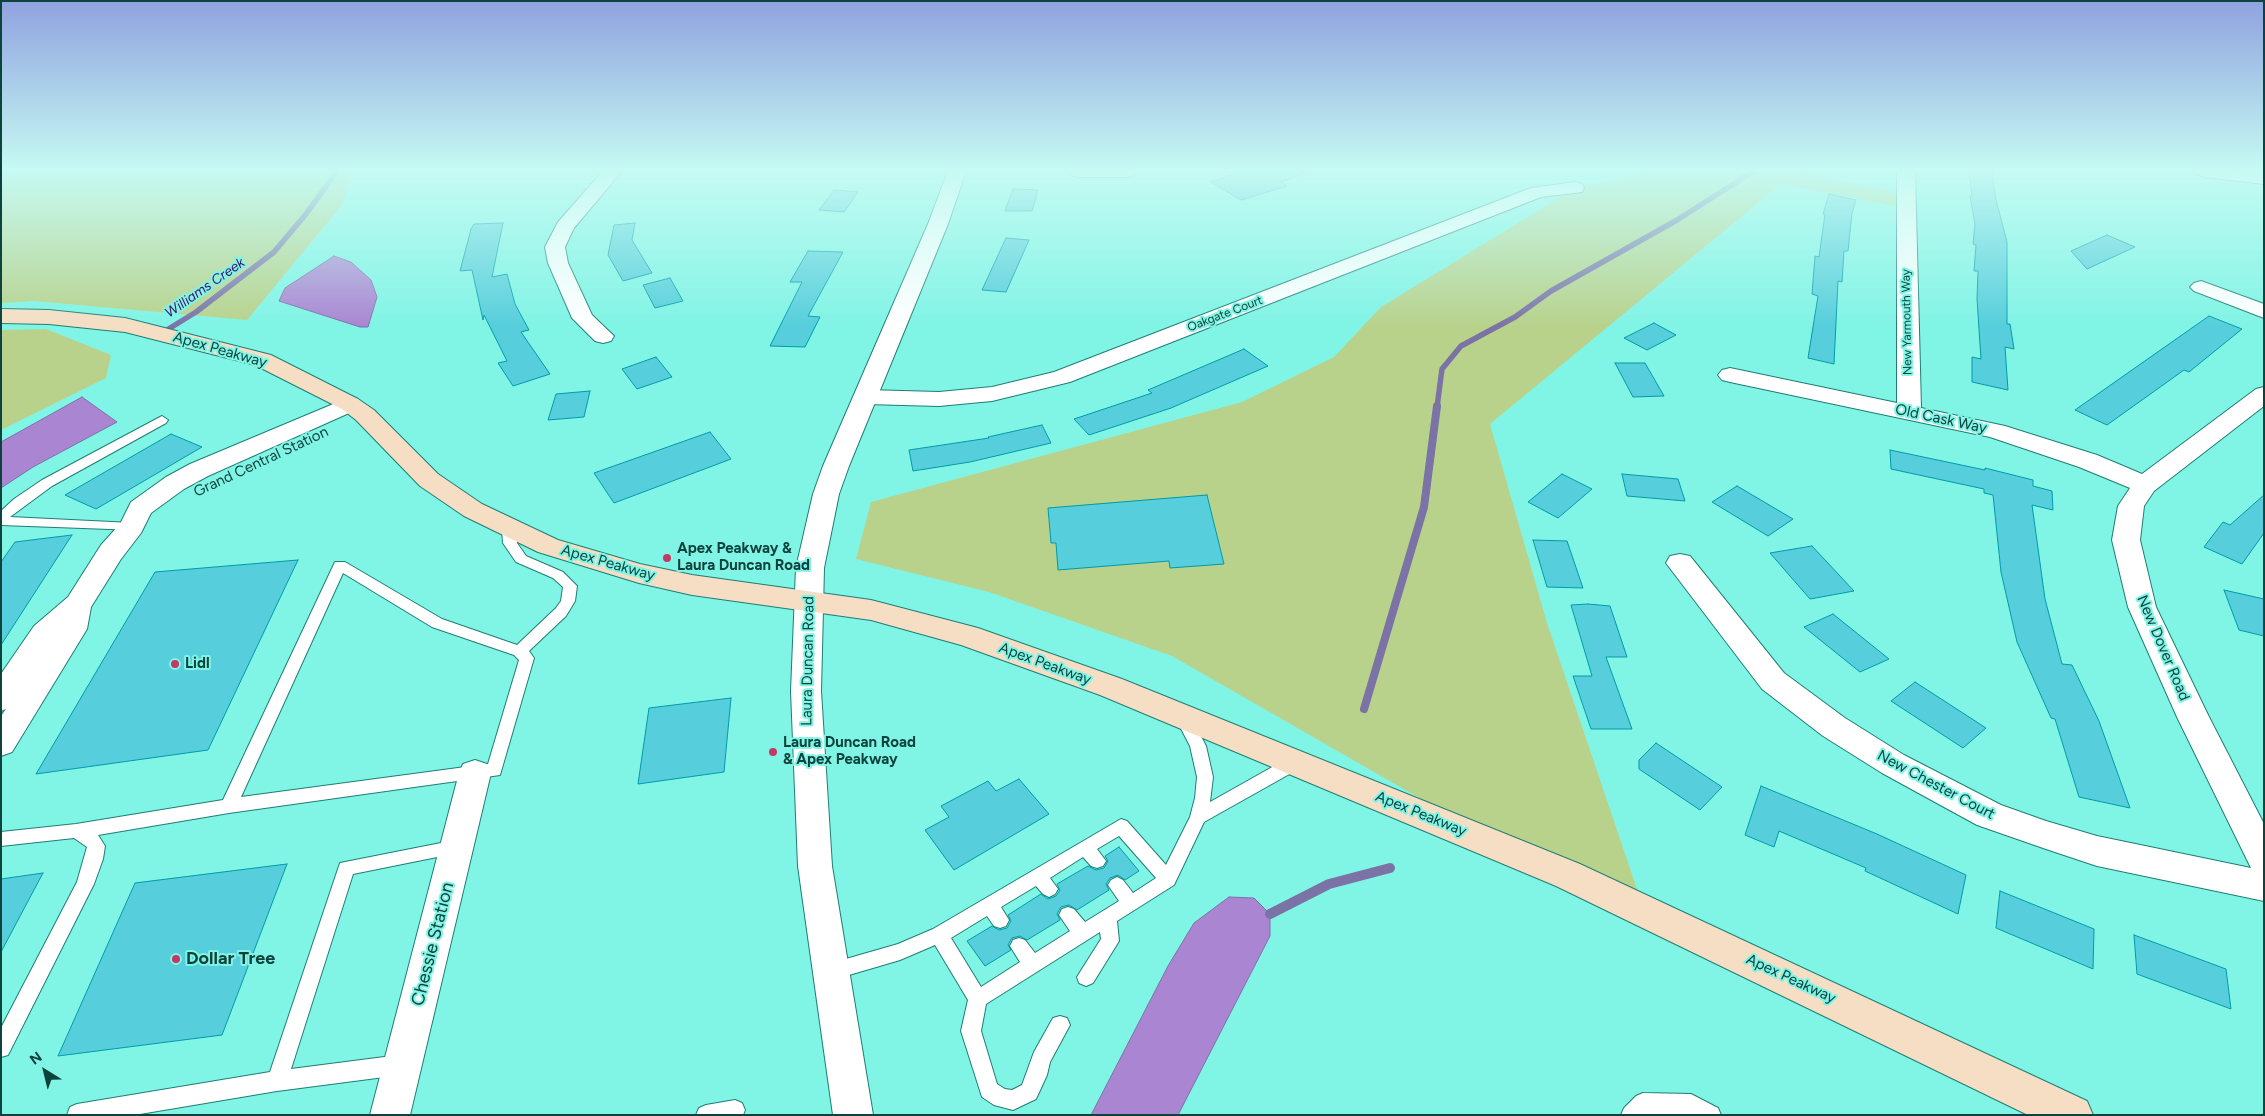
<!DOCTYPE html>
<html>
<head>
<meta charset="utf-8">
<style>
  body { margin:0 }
  #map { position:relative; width:2265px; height:1116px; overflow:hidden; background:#80f4e5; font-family:Figtree,sans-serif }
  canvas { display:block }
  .frame { position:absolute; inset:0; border:2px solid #0e423d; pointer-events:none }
  .north { position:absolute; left:20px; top:1046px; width:50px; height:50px; -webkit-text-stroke:4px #80f4e5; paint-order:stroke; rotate:324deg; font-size:14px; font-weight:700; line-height:20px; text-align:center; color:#0e423d }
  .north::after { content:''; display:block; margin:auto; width:18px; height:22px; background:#0e423d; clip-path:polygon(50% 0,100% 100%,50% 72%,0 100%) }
</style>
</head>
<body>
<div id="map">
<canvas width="2265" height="1116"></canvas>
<div class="frame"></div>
<div class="north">N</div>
</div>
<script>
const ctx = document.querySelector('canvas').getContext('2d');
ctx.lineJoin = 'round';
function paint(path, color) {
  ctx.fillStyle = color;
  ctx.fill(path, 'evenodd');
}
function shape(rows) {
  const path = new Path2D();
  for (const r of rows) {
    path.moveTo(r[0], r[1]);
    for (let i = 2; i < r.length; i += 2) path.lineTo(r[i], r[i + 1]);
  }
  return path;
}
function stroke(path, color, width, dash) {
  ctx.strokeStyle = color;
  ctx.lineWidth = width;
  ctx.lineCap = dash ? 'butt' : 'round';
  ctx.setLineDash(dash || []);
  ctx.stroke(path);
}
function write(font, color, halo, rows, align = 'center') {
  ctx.font = font + ' Figtree,sans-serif';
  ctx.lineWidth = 4;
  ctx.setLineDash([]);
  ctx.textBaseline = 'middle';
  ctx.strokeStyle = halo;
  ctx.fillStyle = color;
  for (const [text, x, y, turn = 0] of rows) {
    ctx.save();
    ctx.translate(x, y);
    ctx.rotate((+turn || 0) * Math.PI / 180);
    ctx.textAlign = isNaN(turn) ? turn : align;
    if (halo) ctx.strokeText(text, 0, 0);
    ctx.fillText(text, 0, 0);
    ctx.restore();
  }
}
paint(shape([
  [9,171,354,171,342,205,247,320,34,301,1,303,1,178],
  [1654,171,1797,171,1906,195,1906,208,1781,184,1490,424,1547,623,1644,910,1517,854,1172,656,989,592,856,559,871,502,1242,402,1334,357,1381,307,1575,188],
  [46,329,111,355,106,378,1,430,1,330]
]), '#b8d28c');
const water = shape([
  [334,256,351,262,371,280,377,297,368,327,360,327,279,301,285,288,334,256],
  [82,397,117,422,33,467,1,488,1,442,82,397],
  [1229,897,1254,898,1270,914,1270,936,1178,1115,1091,1115,1168,966,1194,923,1229,897]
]);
paint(water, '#aa86d2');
stroke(water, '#7b72a5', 1);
stroke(shape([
  [162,333,196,312,274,252,306,214,337,171],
  [1437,407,1442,369,1461,346,1515,317,1551,291,1677,220,1754,171]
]), '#7b72a5', 5.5);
stroke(shape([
  [1364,709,1424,507,1437,406]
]), '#7b72a5', 8);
stroke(shape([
  [1270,914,1329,884,1390,868]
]), '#7b72a5', 10);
const building = shape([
  [1245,171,1305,171,1305,173,1281,182,1287,186,1241,200,1211,182,1245,171],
  [1969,171,1992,171,1996,200,2007,242,2007,324,2010,324,2014,349,2005,347,2008,390,1972,382,1972,357,1981,359,1977,299,1978,271,1974,271,1976,245,1973,244,1975,224,1970,196,1972,196,1969,171],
  [1013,189,1038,190,1032,211,1005,211,1013,189],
  [834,190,858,192,844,212,819,210,834,190],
  [1829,194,1856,200,1852,213,1848,251,1844,251,1842,282,1838,281,1834,364,1808,358,1818,296,1812,294,1815,256,1819,257,1825,214,1823,214,1829,194],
  [503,223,492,277,507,274,515,304,529,330,521,332,550,374,513,386,498,363,507,361,484,315,483,320,472,270,460,271,471,229,474,224,503,223],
  [635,223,632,240,652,273,623,281,608,255,614,225,635,223],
  [2107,235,2135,247,2087,269,2071,251,2107,235],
  [1006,238,1029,240,1006,292,982,290,1006,238],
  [808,251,843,252,808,316,820,317,805,347,770,346,802,282,790,282,808,251],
  [670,278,683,301,655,308,643,285,670,278],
  [2209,316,2242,329,2189,372,2184,370,2107,425,2075,410,2209,316],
  [1654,323,1676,335,1647,350,1624,338,1654,323],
  [1244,349,1268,366,1171,408,1089,435,1074,419,1152,393,1148,390,1244,349],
  [656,357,672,377,637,389,622,369,656,357],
  [1615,363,1645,363,1664,396,1633,397,1615,363],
  [590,391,584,417,548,420,556,394,590,391],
  [1042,425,1051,443,970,462,913,471,909,450,989,438,988,437,1042,425],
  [710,432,731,459,614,503,594,473,710,432],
  [171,434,202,447,96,509,65,495,171,434],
  [1890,450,1985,470,1985,468,2033,480,2033,486,2052,491,2053,510,2032,505,2045,599,2062,664,2072,665,2099,721,2130,808,2079,797,2055,719,2051,718,2017,642,2001,572,1993,495,1984,493,1984,489,1891,469,1890,450],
  [1562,474,1592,489,1558,518,1528,502,1562,474],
  [1622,474,1678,479,1685,501,1627,496,1622,474],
  [1737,486,1793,519,1768,536,1712,502,1737,486],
  [1207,495,1224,564,1170,568,1169,561,1058,570,1056,543,1051,543,1048,508,1207,495],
  [2264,495,2264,533,2242,564,2204,547,2223,522,2230,525,2264,495],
  [72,535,1,645,1,562,15,542,72,535],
  [1533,540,1567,541,1583,588,1547,587,1533,540],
  [1812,546,1854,591,1810,599,1770,553,1812,546],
  [298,560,208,750,36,774,155,572,298,560],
  [2224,590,2264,599,2264,636,2239,630,2224,590],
  [1588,604,1610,606,1627,657,1606,657,1632,729,1591,729,1573,676,1592,676,1571,605,1588,604],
  [1833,614,1889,659,1860,672,1804,627,1833,614],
  [1915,682,1986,728,1963,748,1891,701,1915,682],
  [731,698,724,772,638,784,649,708,731,698],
  [1656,743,1722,787,1700,810,1639,769,1639,760,1656,743],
  [1019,779,1049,814,954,870,925,830,949,817,941,806,988,781,996,791,1019,779],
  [1761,786,1877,834,1966,875,1958,914,1865,871,1866,868,1779,831,1774,847,1745,835,1761,786],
  [1119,847,1139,871,1125,880,1118,875,1110,878,1106,884,1109,890,1077,910,1069,905,1061,907,1057,914,1060,920,1027,940,1020,936,1012,938,1008,945,1011,950,985,966,967,941,992,926,999,930,1007,928,1011,921,1008,915,1041,894,1048,899,1056,896,1060,890,1057,884,1088,866,1096,870,1104,868,1108,861,1105,856,1119,847],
  [287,864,222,1035,58,1056,135,883,287,864],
  [43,873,1,952,1,879,43,873],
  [2000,891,2094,929,2093,969,1996,928,2000,891],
  [2134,935,2226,969,2231,1009,2137,974,2134,935]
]);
paint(building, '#56cedb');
stroke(building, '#009ba8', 1);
const service = shape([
  [162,416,168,420,166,423,52,486,10,517,132,523,139,527,137,530,1,525,1,511,14,499,42,480,162,416],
  [509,525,516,529,517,543,526,556,563,572,577,586,575,601,566,616,529,651,534,658,500,775,229,813,98,835,105,846,103,859,94,884,8,1055,1,1057,1,1028,77,882,87,847,74,838,1,846,1,832,76,824,223,800,335,562,345,562,442,619,517,645,556,608,561,601,563,587,553,578,516,562,503,543,502,529,509,525],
  [343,573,432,627,514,655,519,660,488,764,241,797,343,573],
  [1183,711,1189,713,1206,746,1213,777,1210,802,1290,757,1296,756,1302,757,1304,762,1302,767,1204,822,1174,885,1117,921,1119,941,1093,983,1086,986,1079,983,1077,977,1101,939,1100,932,986,1004,981,1031,997,1084,1005,1089,1012,1090,1022,1085,1034,1052,1053,1018,1060,1016,1067,1018,1070,1025,1050,1062,1047,1075,1036,1099,1013,1110,994,1105,982,1097,961,1031,968,1000,935,945,900,960,832,980,825,977,823,971,825,965,898,944,933,929,1121,819,1127,821,1166,865,1190,817,1195,798,1197,777,1190,746,1175,717,1177,713,1183,711],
  [1119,836,1156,878,1133,893,1123,880,1117,877,1111,880,1108,885,1119,901,1085,922,1074,909,1068,907,1062,909,1059,915,1070,931,1035,953,1025,940,1019,938,1013,940,1010,946,1020,962,981,987,951,938,987,916,994,926,1000,928,1006,926,1009,920,1001,907,1036,886,1043,894,1049,897,1055,894,1058,889,1050,878,1083,857,1091,866,1097,868,1103,866,1106,861,1097,849,1119,836],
  [456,840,462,842,465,847,462,852,353,874,291,1069,400,1055,407,1058,410,1065,407,1072,400,1075,277,1091,134,1115,67,1115,70,1107,77,1104,270,1072,340,863,456,840],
  [1643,1093,1691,1094,1718,1108,1721,1115,1621,1115,1624,1108,1636,1096,1643,1093],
  [735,1100,742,1103,745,1110,743,1115,696,1115,699,1108,706,1105,735,1100]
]);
const minor = shape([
  [603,171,622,171,574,228,565,247,568,263,592,315,614,336,611,341,603,343,595,341,572,318,548,263,545,247,558,222,603,171],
  [1069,171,1137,171,1134,175,1128,177,1078,177,1072,175,1069,171],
  [1897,171,1915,171,1921,408,2005,426,2097,455,2142,474,2256,389,2264,387,2264,406,2154,491,2144,506,2140,540,2156,607,2209,717,2264,824,2264,901,2097,866,2046,849,1977,825,1882,773,1823,736,1762,689,1666,563,1670,556,1680,554,1690,556,1784,673,1845,718,1904,755,2001,805,2046,821,2097,836,2251,868,2177,717,2128,607,2112,540,2118,506,2130,488,2079,467,1990,437,1730,382,1722,380,1718,375,1722,370,1730,368,1897,403,1897,171],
  [2196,171,2264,172,2264,184,2205,177,2199,175,2196,171],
  [1575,182,1582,184,1584,188,1582,192,1541,197,1070,382,992,401,939,406,866,404,858,402,854,397,858,392,866,390,939,392,992,387,1054,372,1531,188,1575,182],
  [2201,281,2264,304,2264,318,2194,291,2190,287,2194,283,2201,281],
  [350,397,358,399,362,404,358,409,208,476,184,489,151,513,141,533,121,559,91,607,87,629,12,752,1,756,1,716,6,709,1,711,1,674,34,626,68,597,101,545,120,524,131,502,166,477,190,464,350,397],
  [475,760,487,764,491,773,410,1115,370,1115,459,773,463,764,475,760]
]);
const tertiary = shape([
  [948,171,966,171,948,224,849,466,839,494,824,568,821,691,832,866,873,1115,833,1115,798,866,791,691,796,568,813,494,823,466,928,224,948,171]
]);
const secondary = shape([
  [1,309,49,310,125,318,271,355,358,399,374,410,438,474,482,504,558,540,640,564,692,575,871,600,978,628,1122,679,1580,864,2087,1101,2093,1115,2028,1115,1556,886,1100,695,961,645,871,620,692,595,639,583,538,552,464,516,420,486,356,420,342,409,255,365,125,332,49,324,1,323,1,309]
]);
stroke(service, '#1e7e74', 2);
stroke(minor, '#1e7e74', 2);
stroke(tertiary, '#1e7e74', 2);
stroke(secondary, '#1e7e74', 2);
paint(service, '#fff');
paint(minor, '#fff');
paint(tertiary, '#fff');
paint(secondary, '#f5dec4');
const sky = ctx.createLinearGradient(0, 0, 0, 327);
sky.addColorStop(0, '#8fa2df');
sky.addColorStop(0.52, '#c6faf3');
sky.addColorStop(1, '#c6faf300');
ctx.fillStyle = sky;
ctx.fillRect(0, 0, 2265, 327);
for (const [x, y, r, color] of [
  [667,558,5,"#c53766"],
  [175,664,5,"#c53766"],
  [773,752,5,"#c53766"],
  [176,959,5,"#c53766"]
]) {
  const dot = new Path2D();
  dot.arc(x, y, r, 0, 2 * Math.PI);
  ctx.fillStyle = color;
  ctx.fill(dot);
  stroke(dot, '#80f4e5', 2);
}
write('12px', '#0e423d', '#80f4e5', [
  ["Oakgate Court",1225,314,-21],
  ["New Yarmouth Way",1907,322,-91]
]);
write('italic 14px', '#430d69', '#80f4e5', [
  ["Williams Creek",205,288,-35]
]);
write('15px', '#0e423d', '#80f4e5', [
  ["Apex Peakway",220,350,16],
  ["Old Cask Way",1941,419,12],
  ["Grand Central Station",261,462,-25],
  ["Apex Peakway",608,563,16],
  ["New Dover Road",2163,648,67],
  ["Laura Duncan Road",808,661,-89],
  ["Apex Peakway",1045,664,20],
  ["New Chester Court",1936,785,28],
  ["Apex Peakway",1421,814,22],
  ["Apex Peakway",1791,979,25]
]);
write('bold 15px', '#0e423d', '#80f4e5', [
  ["Apex Peakway &",677,549],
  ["Laura Duncan Road",677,566],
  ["Lidl",185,664],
  ["Laura Duncan Road",783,743],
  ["& Apex Peakway",783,760]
], 'left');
write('18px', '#0e423d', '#80f4e5', [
  ["Chessie Station",433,944,-76]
]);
write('bold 18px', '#0e423d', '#80f4e5', [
  ["Dollar Tree",186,959]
], 'left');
</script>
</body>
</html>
